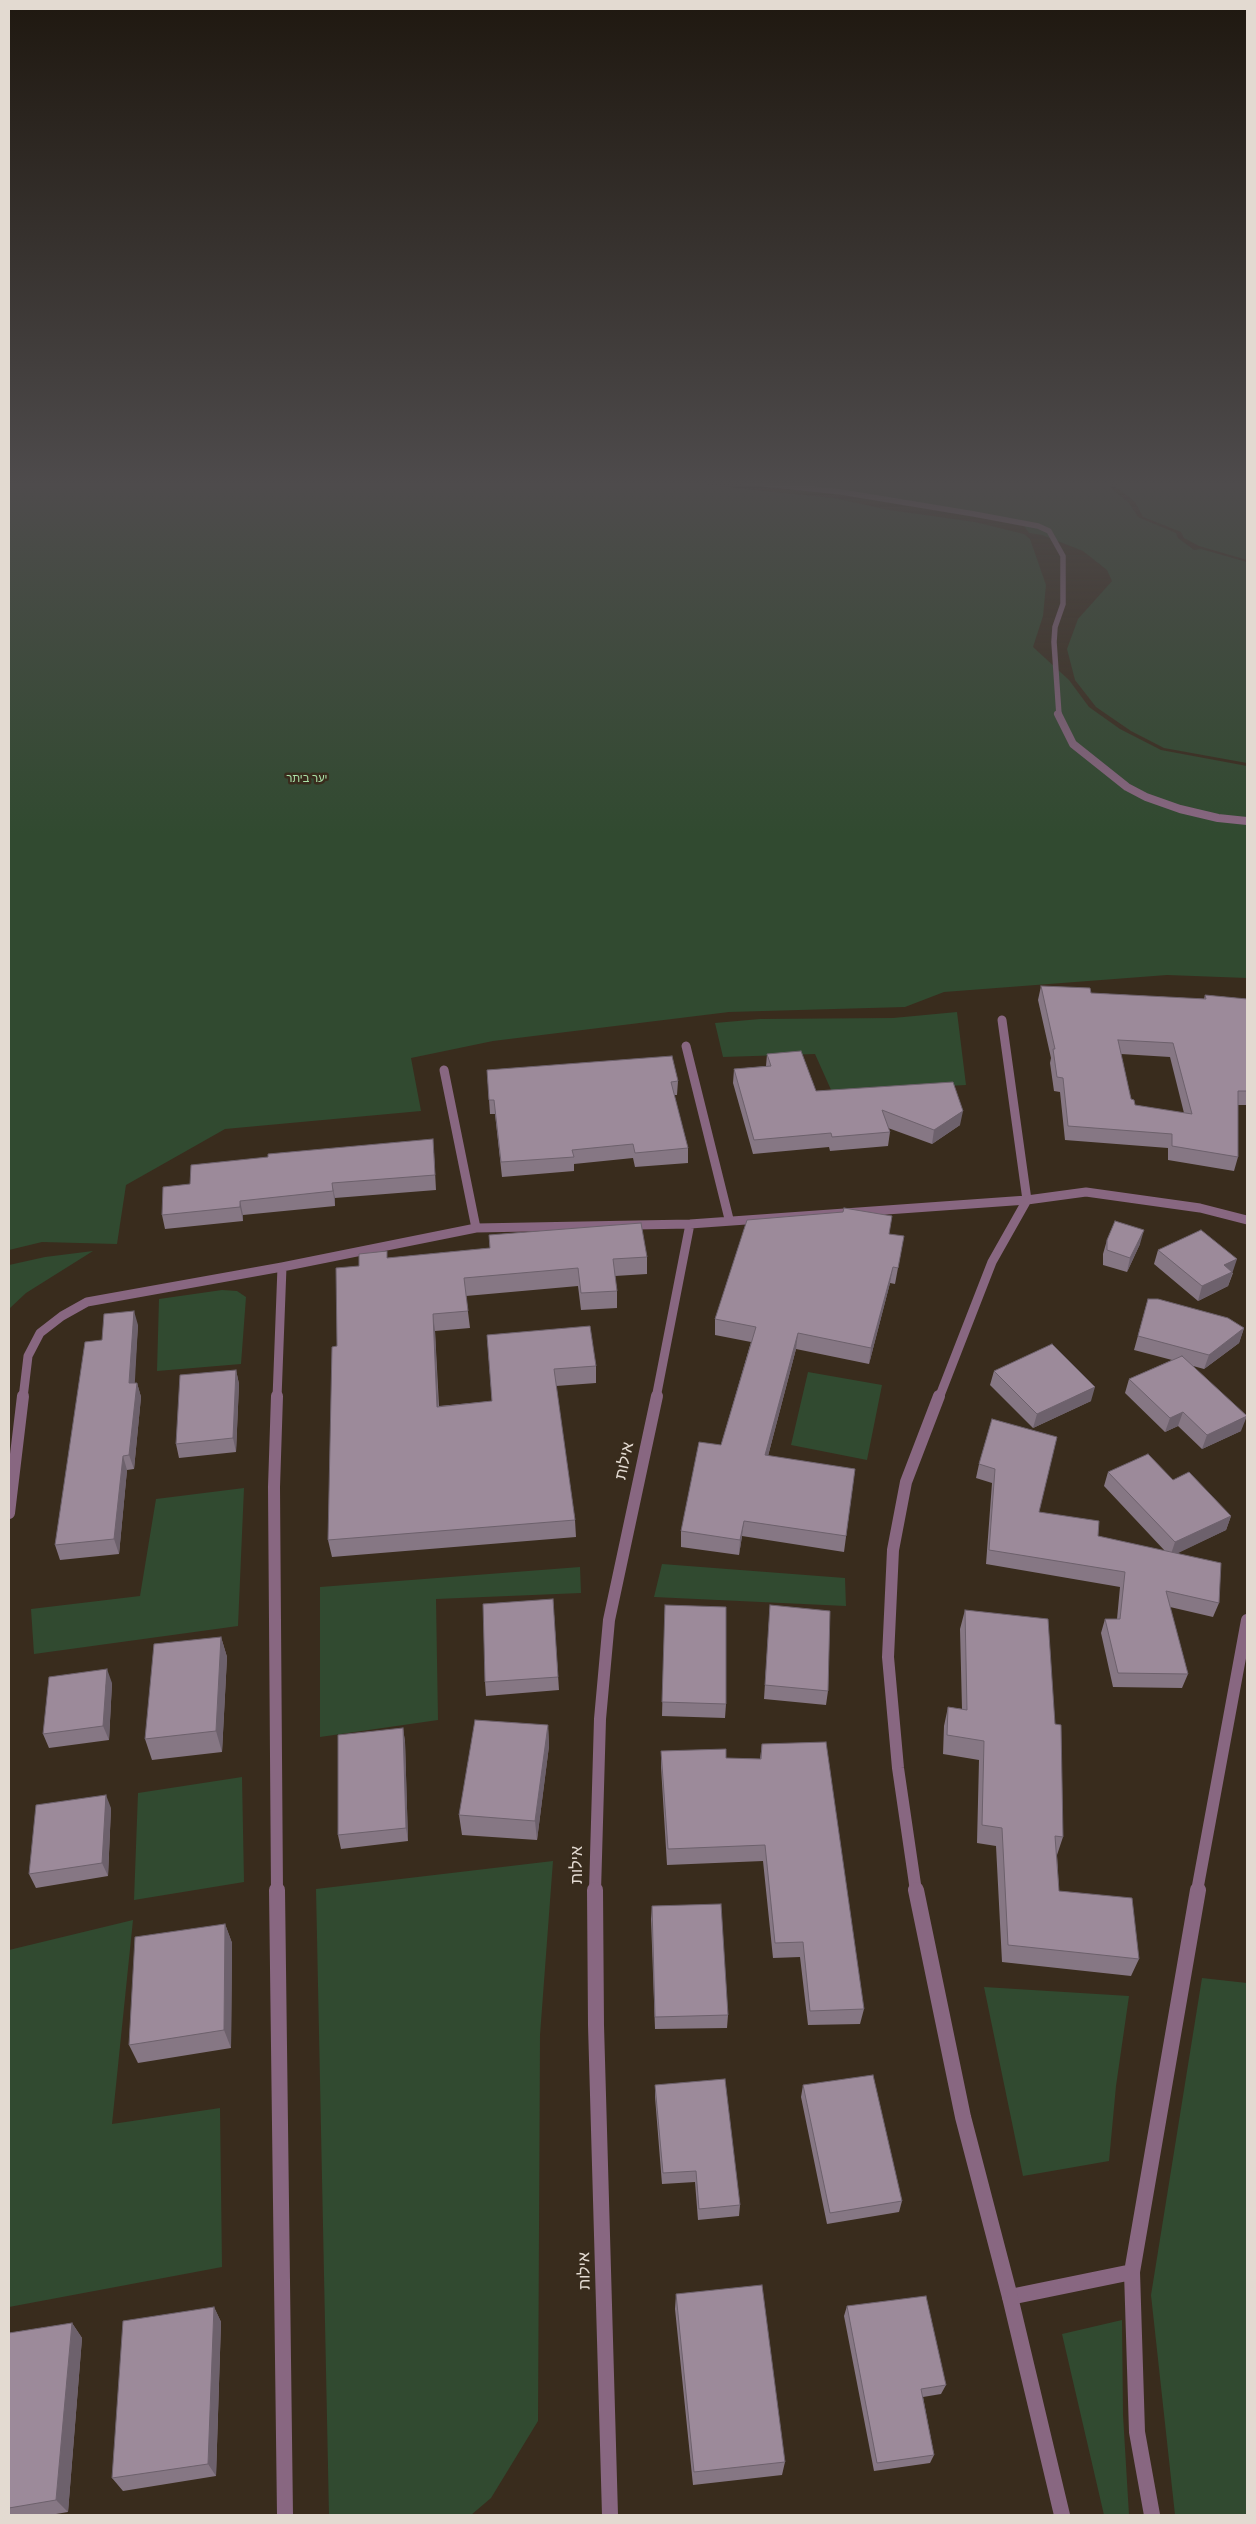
<!DOCTYPE html>
<html>
<head>
<meta charset="utf-8">
<style>
  body { margin:0 }
  #map { position:relative; width:1256px; height:2524px; overflow:hidden; background:#392c1d; font-family:Helvetica,sans-serif }
  canvas { display:block }
  .frame { position:absolute; inset:0; border:10px solid #e3dad1; pointer-events:none }
</style>
</head>
<body>
<div id="map">
<canvas width="1256" height="2524"></canvas>
<div class="frame"></div>
</div>
<script>
const ctx = document.querySelector('canvas').getContext('2d');
ctx.lineJoin = 'round';
function paint(path, color) {
  ctx.fillStyle = color;
  ctx.fill(path, 'evenodd');
}
function shape(rows) {
  const path = new Path2D();
  for (const r of rows) {
    path.moveTo(r[0], r[1]);
    for (let i = 2; i < r.length; i += 2) path.lineTo(r[i], r[i + 1]);
  }
  return path;
}
function stroke(path, color, width, dash) {
  ctx.strokeStyle = color;
  ctx.lineWidth = width;
  ctx.lineCap = dash ? 'butt' : 'round';
  ctx.setLineDash(dash || []);
  ctx.stroke(path);
}
function write(font, color, halo, rows, align = 'center') {
  ctx.font = font + ' Helvetica,Heebo,sans-serif';
  ctx.lineWidth = 5;
  ctx.setLineDash([]);
  ctx.textBaseline = 'middle';
  ctx.strokeStyle = halo;
  ctx.fillStyle = color;
  for (const [text, x, y, turn = 0] of rows) {
    ctx.save();
    ctx.translate(x, y);
    ctx.rotate((+turn || 0) * Math.PI / 180);
    ctx.textAlign = isNaN(turn) ? turn : align;
    if (halo) ctx.strokeText(text, 0, 0);
    ctx.fillText(text, 0, 0);
    ctx.restore();
  }
}
paint(shape([
  [9,482,678,482,834,498,889,510,975,522,1024,534,1030,539,1046,585,1043,616,1033,647,1069,680,1089,707,1120,729,1161,750,1247,766,1247,978,1167,975,944,992,905,1007,729,1012,493,1041,411,1058,421,1111,225,1129,126,1185,117,1244,42,1242,9,1250],
  [764,482,1111,482,1110,487,1129,503,1138,517,1176,533,1178,538,1194,550,1201,549,1247,562,1247,763,1164,748,1131,731,1096,707,1075,680,1067,649,1078,619,1112,581,1107,570,1083,551,1042,535,1029,533,1022,523],
  [1119,482,1247,482,1247,560,1199,546,1184,538,1181,532,1143,517,1135,502,1116,487],
  [957,1012,966,1085,832,1092,815,1054,723,1057,715,1023,760,1019,893,1018],
  [93,1251,26,1293,9,1309,9,1265,45,1257],
  [222,1290,237,1291,246,1297,241,1364,157,1371,159,1299],
  [808,1372,882,1385,867,1460,791,1445],
  [244,1488,238,1626,34,1654,31,1609,140,1596,156,1499],
  [662,1564,845,1578,846,1606,654,1597],
  [580,1567,581,1593,436,1599,438,1720,320,1737,320,1587],
  [242,1777,244,1882,134,1900,138,1793],
  [553,1861,540,2035,538,2421,491,2498,471,2515,329,2515,316,1889],
  [133,1920,112,2124,220,2108,222,2267,9,2307,9,1950],
  [1202,1978,1247,1983,1247,2515,1175,2515,1151,2295],
  [984,1987,1129,1996,1116,2086,1109,2161,1023,2176],
  [1122,2320,1123,2415,1129,2515,1104,2515,1062,2334]
]), '#314a30');
stroke(shape([
  [746,482,841,492,974,514,1038,526,1049,531,1063,556,1063,604,1055,627,1054,642,1059,715]
]), '#886781', 5.5);
stroke(shape([
  [1058,714,1073,744,1127,787,1146,797,1180,809,1218,818,1247,821]
]), '#886781', 8);
stroke(shape([
  [686,1046,729,1219],
  [444,1070,476,1228],
  [23,1398,28,1356,40,1333,62,1316,87,1302,282,1267,476,1228,690,1224,1027,1200,1002,1020],
  [277,1398,282,1267],
  [656,1398,690,1224]
]), '#886781', 9);
stroke(shape([
  [9,1513,23,1396],
  [277,1891,274,1487,277,1396],
  [595,1891,600,1719,609,1620,657,1396],
  [1197,1891,1247,1620]
]), '#886781', 12);
stroke(shape([
  [277,1890,285,2515],
  [595,1890,596,2025,610,2515],
  [1010,2297,1132,2272],
  [1152,2515,1137,2432,1132,2272,1198,1890]
]), '#886781', 16);
stroke(shape([
  [939,1398,992,1262,1027,1200,1086,1192,1200,1208,1247,1220]
]), '#886781', 9);
stroke(shape([
  [916,1891,898,1768,888,1657,893,1550,906,1482,939,1396]
]), '#886781', 12);
stroke(shape([
  [916,1890,963,2117,1010,2297,1062,2515]
]), '#886781', 16);
paint(shape([
  [1041,986,1091,993,1204,999,1205,995,1247,999,1247,1105,1238,1105,1238,1157,1234,1171,1168,1160,1168,1148,1065,1140,1060,1092,1054,1091,1050,1063,1051,1058,1038,1000],
  [1121,1054,1170,1057,1184,1113,1135,1105,1131,1099],
  [767,1054,816,1091,960,1125,932,1144,888,1128,890,1132,888,1146,830,1151,829,1147,753,1154,733,1083,734,1069,766,1066],
  [487,1070,678,1081,677,1095,674,1095,688,1148,688,1163,635,1167,633,1158,574,1164,574,1171,502,1177,495,1114,490,1114],
  [434,1153,436,1190,335,1198,335,1206,243,1215,243,1221,165,1229,162,1215,190,1184],
  [890,1234,901,1252,895,1284,890,1283,869,1364,796,1349,768,1456,855,1469,844,1552,742,1536,739,1555,681,1547,681,1531,721,1445,751,1342,715,1335,715,1319],
  [489,1235,647,1257,647,1274,615,1276,617,1291,617,1308,581,1310,578,1286,466,1296,470,1328,435,1331,439,1406,492,1401,487,1335,596,1366,596,1383,556,1386,575,1520,576,1537,332,1557,328,1540,337,1346,388,1258,490,1248],
  [1107,1240,1140,1244,1127,1272,1103,1265,1103,1254],
  [1158,1250,1233,1273,1228,1286,1198,1301,1154,1264],
  [1148,1299,1244,1328,1239,1343,1204,1369,1193,1366,1241,1431,1202,1449,1178,1426,1165,1432,1125,1393,1129,1379,1172,1360,1134,1350],
  [138,1325,134,1383,137,1383,141,1397,134,1469,127,1470,119,1554,60,1560,55,1545,102,1340],
  [236,1370,239,1384,236,1452,179,1458,176,1444],
  [994,1371,1091,1401,1033,1428,990,1385],
  [992,1419,1039,1512,1098,1536,1165,1551,1104,1486,1108,1472,1173,1480,1231,1516,1226,1530,1177,1553,1219,1603,1213,1617,1170,1607,1188,1674,1182,1688,1113,1687,1101,1633,1105,1619,1117,1619,1120,1587,986,1564,992,1483,976,1478,979,1464],
  [553,1599,559,1690,486,1696,485,1682],
  [665,1605,726,1704,725,1718,662,1716],
  [770,1605,828,1691,826,1705,764,1699],
  [965,1610,1055,1724,1063,1837,1057,1855,1059,1891,1139,1959,1131,1976,1002,1962,996,1846,977,1843,979,1760,943,1754,944,1726,948,1707,962,1709,960,1629],
  [221,1637,227,1657,222,1752,152,1760,145,1739],
  [112,1683,109,1740,49,1748,43,1734],
  [548,1725,549,1746,537,1840,462,1835,459,1815],
  [403,1728,405,1742,408,1841,341,1849,338,1835],
  [762,1744,864,2009,860,2024,808,2025,800,1957,773,1958,763,1861,667,1865,661,1767,661,1751,726,1758,760,1759],
  [111,1808,108,1876,36,1888,29,1874],
  [652,1906,728,2015,727,2028,655,2029,651,1919],
  [225,1924,232,1943,231,2048,138,2063,129,2045],
  [655,2085,740,2205,739,2216,698,2220,695,2182,662,2184,655,2097],
  [803,2085,902,2201,899,2212,827,2224,801,2097],
  [676,2294,785,2462,782,2475,693,2485,675,2309],
  [847,2306,946,2385,941,2394,923,2397,934,2455,930,2463,874,2471,844,2316],
  [214,2307,221,2322,216,2476,123,2491,112,2478],
  [72,2323,82,2338,68,2512,50,2515,9,2515,9,2333]
]), '#867784');
paint(shape([
  [963,1111,960,1125,932,1144,934,1130],
  [332,1183,335,1198,335,1206,333,1191],
  [240,1201,243,1215,243,1221,240,1207],
  [1144,1230,1140,1244,1127,1272,1130,1258],
  [1237,1259,1228,1286,1198,1301,1202,1286,1224,1265],
  [893,1267,890,1283,869,1364,871,1348],
  [134,1311,138,1325,134,1398,129,1383],
  [433,1314,435,1331,439,1424,437,1407],
  [1244,1328,1239,1343,1204,1369,1209,1355],
  [798,1333,796,1349,764,1471,765,1455],
  [236,1370,239,1384,236,1452,233,1438],
  [137,1383,141,1397,134,1469,129,1455],
  [1095,1387,1091,1401,1033,1428,1037,1414],
  [1183,1412,1178,1426,1165,1432,1170,1418],
  [1247,1416,1241,1431,1202,1449,1207,1435],
  [123,1456,127,1470,119,1554,114,1539],
  [1231,1516,1226,1530,1170,1557,1175,1542],
  [744,1521,742,1536,739,1555,740,1540],
  [221,1637,227,1657,222,1752,216,1731],
  [107,1669,112,1683,109,1740,103,1726],
  [548,1725,549,1746,537,1840,535,1821],
  [403,1728,405,1742,408,1841,406,1828],
  [106,1795,111,1808,108,1876,102,1863],
  [225,1924,232,1943,231,2048,224,2030],
  [214,2307,221,2322,216,2476,208,2464],
  [72,2323,82,2338,68,2512,56,2500]
]), '#6d616c');
const building = shape([
  [1041,986,1090,988,1091,993,1206,999,1205,995,1247,999,1247,1091,1238,1091,1238,1157,1172,1146,1172,1134,1068,1126,1063,1078,1057,1077,1053,1049,1055,1049,1041,986],
  [1118,1040,1173,1043,1192,1114,1135,1105,1134,1100,1131,1099,1118,1040],
  [801,1051,816,1091,953,1082,963,1111,934,1130,882,1110,890,1132,832,1137,831,1133,754,1140,734,1069,771,1066,767,1054,801,1051],
  [672,1056,678,1081,671,1082,688,1148,635,1153,633,1144,572,1150,574,1157,501,1162,494,1100,489,1100,487,1070,672,1056],
  [433,1139,435,1175,332,1183,333,1191,240,1201,240,1207,162,1215,163,1187,190,1184,191,1165,268,1157,268,1154,433,1139],
  [844,1208,892,1216,889,1234,904,1236,898,1268,893,1267,871,1348,798,1333,765,1455,855,1469,846,1536,744,1521,740,1540,681,1531,699,1442,721,1445,756,1327,715,1319,747,1220,843,1212,844,1208],
  [1115,1221,1144,1230,1130,1258,1107,1250,1107,1240,1115,1221],
  [641,1223,647,1257,613,1259,617,1291,581,1293,578,1268,464,1278,468,1311,433,1314,437,1407,492,1401,487,1335,590,1326,596,1366,554,1369,575,1520,328,1540,332,1347,337,1346,336,1268,359,1266,359,1254,387,1251,387,1258,490,1248,489,1235,641,1223],
  [1201,1230,1237,1259,1224,1265,1232,1272,1202,1286,1158,1250,1201,1230],
  [1148,1299,1158,1299,1228,1318,1244,1328,1209,1355,1138,1336,1148,1299],
  [134,1311,129,1383,137,1383,129,1455,123,1456,114,1539,55,1545,85,1342,102,1340,104,1314,134,1311],
  [1052,1344,1095,1387,1037,1414,994,1371,1052,1344],
  [1182,1356,1247,1416,1207,1435,1183,1412,1170,1418,1129,1379,1182,1356],
  [236,1370,233,1438,176,1444,180,1375,236,1370],
  [992,1419,1057,1437,1039,1512,1099,1521,1098,1536,1221,1563,1219,1603,1166,1591,1188,1674,1118,1673,1105,1619,1120,1619,1125,1572,989,1550,995,1469,979,1464,992,1419],
  [1148,1454,1173,1480,1189,1472,1231,1516,1175,1542,1108,1472,1148,1454],
  [553,1599,558,1677,485,1682,483,1604,553,1599],
  [665,1605,726,1607,726,1704,662,1702,665,1605],
  [770,1605,830,1611,828,1691,765,1685,770,1605],
  [965,1610,1048,1619,1055,1724,1061,1725,1063,1837,1055,1836,1059,1891,1132,1898,1139,1959,1008,1945,1002,1828,982,1825,984,1741,947,1735,948,1707,967,1710,965,1610],
  [221,1637,216,1731,145,1739,154,1644,221,1637],
  [107,1669,103,1726,43,1734,49,1677,107,1669],
  [475,1720,548,1725,535,1821,459,1815,475,1720],
  [403,1728,406,1828,338,1835,338,1735,403,1728],
  [826,1742,864,2009,810,2011,803,1942,775,1943,765,1845,668,1849,661,1751,726,1749,726,1758,761,1759,762,1744,826,1742],
  [106,1795,102,1863,29,1874,36,1805,106,1795],
  [721,1904,728,2015,655,2017,652,1906,721,1904],
  [225,1924,224,2030,129,2045,135,1937,225,1924],
  [873,2075,902,2201,830,2213,803,2085,873,2075],
  [725,2079,740,2205,699,2209,696,2171,663,2173,655,2085,725,2079],
  [762,2285,785,2462,694,2472,676,2294,762,2285],
  [926,2296,946,2385,921,2389,934,2455,877,2463,847,2306,926,2296],
  [214,2307,208,2464,112,2478,123,2321,214,2307],
  [72,2323,56,2500,9,2508,9,2333,72,2323]
]);
paint(building, '#9c8a9a');
stroke(building, '#6d616c', 1);
const sky = ctx.createLinearGradient(0, 0, 0, 835);
sky.addColorStop(0, '#1f1810');
sky.addColorStop(0.58, '#4e4b4c');
sky.addColorStop(1, '#4e4b4c00');
ctx.fillStyle = sky;
ctx.fillRect(0, 0, 1256, 835);
write('11px', '#abe3a9', '#392c1d', [
  ["יער ביתר",307,779]
]);
write('16px', '#e3dad1', '#392c1d', [
  ["אילות",625,1461,-78],
  ["אילות",578,1865,-90],
  ["אילות",585,2271,-91]
]);
</script>
</body>
</html>
